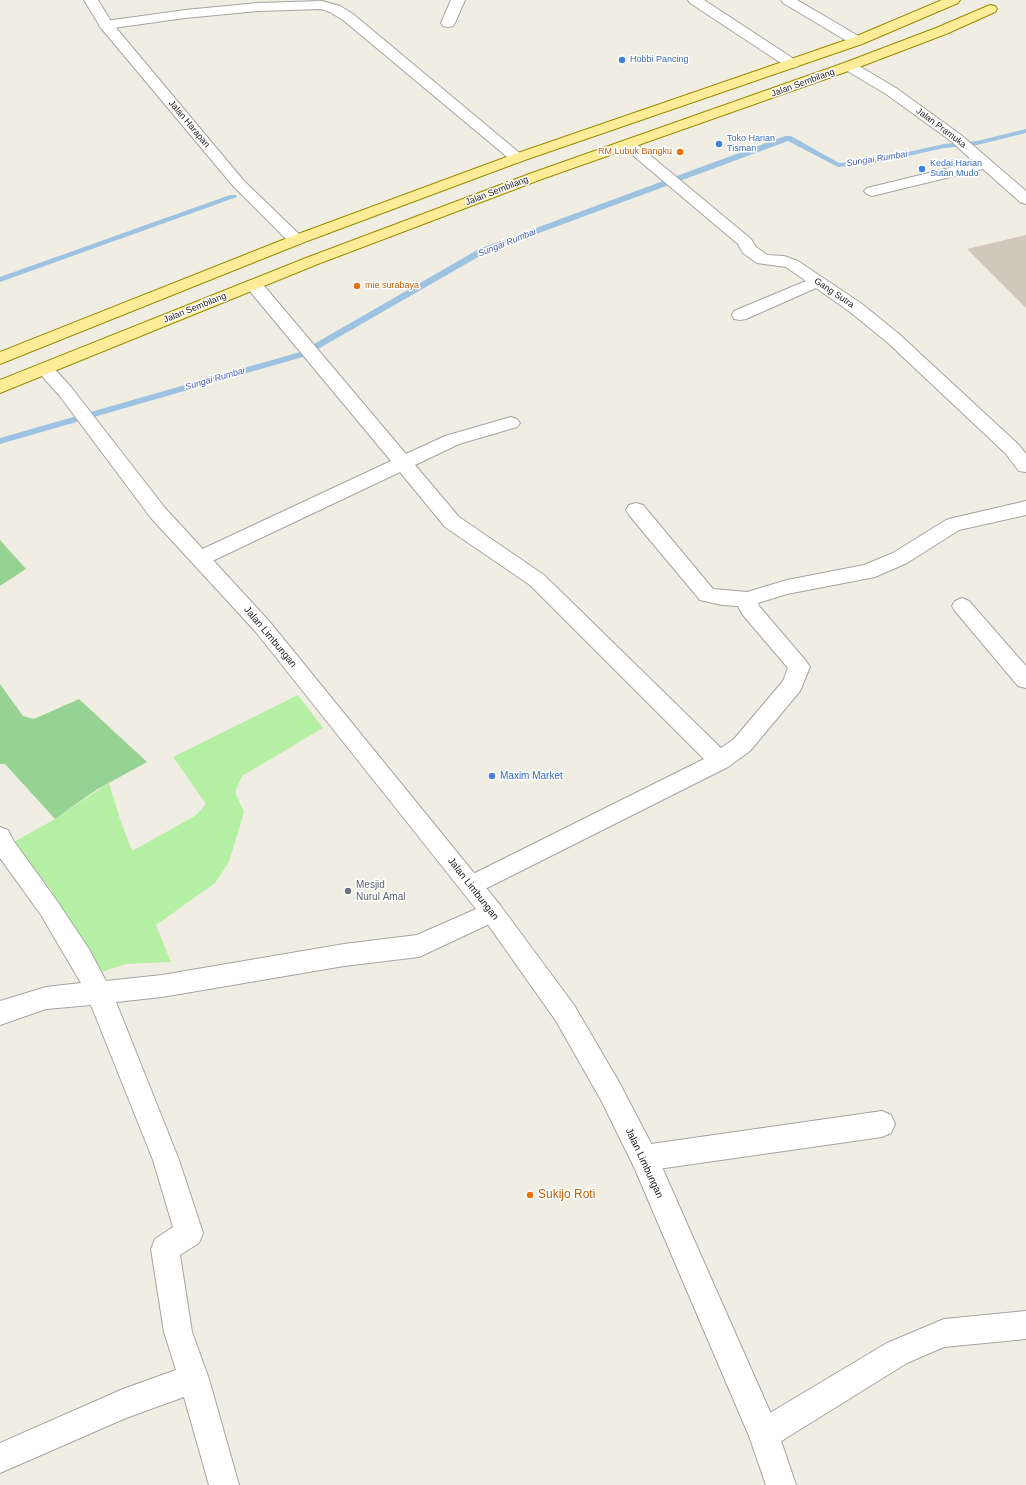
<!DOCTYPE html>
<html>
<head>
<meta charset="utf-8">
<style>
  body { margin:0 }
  canvas { display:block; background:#f0eee2 }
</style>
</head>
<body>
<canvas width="1026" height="1485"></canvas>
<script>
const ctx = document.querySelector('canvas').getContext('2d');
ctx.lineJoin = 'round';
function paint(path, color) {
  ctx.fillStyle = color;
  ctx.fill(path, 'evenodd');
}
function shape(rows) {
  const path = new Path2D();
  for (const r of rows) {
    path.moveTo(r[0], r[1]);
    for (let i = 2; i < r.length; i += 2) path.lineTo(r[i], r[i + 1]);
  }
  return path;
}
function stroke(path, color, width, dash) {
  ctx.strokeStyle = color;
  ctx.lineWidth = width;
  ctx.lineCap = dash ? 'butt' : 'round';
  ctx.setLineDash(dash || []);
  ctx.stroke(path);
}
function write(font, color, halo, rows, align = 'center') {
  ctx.font = font + ' Arial,sans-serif';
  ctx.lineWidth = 3;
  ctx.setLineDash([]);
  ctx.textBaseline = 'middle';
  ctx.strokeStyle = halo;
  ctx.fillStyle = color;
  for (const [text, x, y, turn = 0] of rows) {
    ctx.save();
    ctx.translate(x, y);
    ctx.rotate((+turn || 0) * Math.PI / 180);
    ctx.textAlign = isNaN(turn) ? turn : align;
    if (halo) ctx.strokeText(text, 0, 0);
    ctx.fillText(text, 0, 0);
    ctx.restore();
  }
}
paint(shape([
  [298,695,323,728,242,776,235,792,244,812,229,862,215,883,156,925,171,962,125,964,99,973,69,927,50,888,12,843,55,819,109,783,120,819,132,851,195,816,206,804,173,757]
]), '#b5efa3');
paint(shape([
  [0,540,26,569,0,586],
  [0,684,23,716,34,719,79,699,147,762,96,790,55,819,5,764,0,764]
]), '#96d393');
paint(shape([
  [1026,129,1026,133,977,145,944,148,872,164,838,167,788,141,485,253,306,356,0,444,0,438,300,352,479,249,785,136,791,136,839,163,872,160,944,144,977,141,1026,129],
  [230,195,236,195,237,197,0,282,0,277,230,195]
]), '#9ec2e1');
paint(shape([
  [1026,235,1026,308,967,249]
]), '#d0c9bb');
const service = shape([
  [451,0,465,0,455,23,453,26,448,27,443,26,441,23,451,0],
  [882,1111,891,1115,895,1124,891,1133,882,1137,644,1171,634,1167,631,1158,634,1149,644,1145,882,1111]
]);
const minor = shape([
  [688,0,704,0,797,61,799,64,797,67,792,68,787,67,690,3,688,0],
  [781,0,797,0,862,38,864,41,862,44,857,45,852,44,783,3,781,0],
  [322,1,340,6,353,14,522,155,525,158,522,161,517,163,512,161,343,20,330,12,321,9,258,11,185,18,106,29,101,28,99,25,101,22,106,21,185,10,258,3,322,1],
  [849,62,854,63,896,88,961,135,1026,191,1026,204,1020,202,983,169,872,196,867,194,864,191,867,188,974,162,951,141,886,94,844,69,842,66,844,63,849,62],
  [628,140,633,141,751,239,756,247,767,255,784,256,798,261,862,304,899,334,1019,445,1026,454,1026,472,1019,471,1005,453,887,342,850,312,816,288,746,319,740,320,734,319,732,315,734,311,806,281,786,267,757,263,743,253,738,244,623,147,621,144,623,141,628,140],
  [254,280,260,281,406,454,445,436,511,417,517,419,520,423,517,427,459,444,415,465,459,517,544,575,721,748,734,739,783,681,788,668,742,614,738,606,722,605,700,600,629,515,626,510,629,505,636,503,643,505,713,589,747,592,787,580,864,565,893,553,946,520,953,518,1026,501,1026,515,959,530,907,563,875,577,787,594,758,603,759,606,806,661,810,667,800,691,750,751,728,767,471,896,463,893,459,886,463,879,704,759,530,585,445,527,400,472,208,563,201,565,194,563,191,558,194,553,391,461,248,289,246,285,248,281,254,280],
  [962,598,969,601,1026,666,1026,688,1018,686,955,611,952,606,955,601,962,598],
  [0,827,8,830,13,840,57,901,89,949,106,981,162,975,344,944,417,935,492,902,500,905,504,912,500,919,419,957,344,966,162,997,116,1002,179,1160,203,1233,199,1243,180,1255,192,1332,209,1379,239,1485,209,1485,184,1397,126,1418,0,1473,0,1443,123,1389,176,1370,164,1332,151,1249,155,1239,173,1227,153,1160,91,1005,46,1009,0,1025,0,1001,46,987,81,983,41,915,0,858,0,827],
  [1026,1311,1026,1339,944,1347,907,1363,775,1445,764,1449,753,1445,749,1434,753,1423,887,1343,944,1319,1026,1311]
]);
const tertiary = shape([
  [84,0,98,0,112,23,244,181,302,237,304,240,302,243,296,245,290,243,234,187,101,28,84,0],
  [45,363,51,365,71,387,165,508,269,621,500,905,574,1005,619,1082,654,1149,775,1423,796,1485,766,1485,749,1436,634,1167,601,1100,556,1021,484,919,255,631,151,518,59,395,39,373,36,369,39,365,45,363]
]);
const primary = shape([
  [942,0,960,0,958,3,862,44,522,161,302,243,0,364,0,352,290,237,512,155,852,38,942,0],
  [990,5,995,6,997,9,995,12,946,34,854,69,542,179,318,264,0,393,0,380,306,258,532,173,844,63,936,28,990,5]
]);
stroke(service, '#a4a4a4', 2);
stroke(minor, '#a4a4a4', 2);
stroke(tertiary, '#a4a4a4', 2);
stroke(primary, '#978b00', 2);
paint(service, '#fff');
paint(minor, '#fff');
paint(tertiary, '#fff');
paint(primary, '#ffec98');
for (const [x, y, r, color] of [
  [622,60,4,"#3f7fe0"],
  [719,144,4,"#3f7fe0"],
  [680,152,4,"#e8710a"],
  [922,169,4,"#3f7fe0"],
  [357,286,4,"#e8710a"],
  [492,776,4,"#3f7fe0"],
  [348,891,4,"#6b7280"],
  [530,1195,4,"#e8710a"]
]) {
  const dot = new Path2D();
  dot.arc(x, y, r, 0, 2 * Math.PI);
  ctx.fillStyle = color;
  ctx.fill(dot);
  stroke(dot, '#fff', 1.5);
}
write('9px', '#366cbe', '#fff', [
  ["Hobbi Pancing",630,60],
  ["Toko Harian",727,139],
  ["Tisman",727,149],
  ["Kedai Harian",930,164],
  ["Sutan Mudo",930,174]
], 'left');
write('9px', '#1d1d1d', '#fff', [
  ["Jalan Sembilang",803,83,-20],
  ["Jalan Harapan",189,124,50],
  ["Jalan Pramuka",941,128,37],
  ["Jalan Sembilang",497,191,-21],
  ["Gang Sutra",834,293,34],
  ["Jalan Sembilang",195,308,-22]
]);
write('9px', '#c56008', '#fff', [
  ["RM Lubuk Bangku",672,152],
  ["mie surabaya",365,286,"left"]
], 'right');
write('italic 9px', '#415eb6', '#fff', [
  ["Sungai Rumbai",877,159,-9],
  ["Sungai Rumbai",507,243,-22],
  ["Sungai Rumbai",215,379,-16]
]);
write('10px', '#1d1d1d', '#fff', [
  ["Jalan Limbungan",270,637,50],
  ["Jalan Limbungan",473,889,52],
  ["Jalan Limbungan",644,1163,65]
]);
write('10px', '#366cbe', '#fff', [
  ["Maxim Market",500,776]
], 'left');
write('10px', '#5b616d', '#fff', [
  ["Mesjid",356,885],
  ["Nurul Amal",356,897]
], 'left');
write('12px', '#c56008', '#fff', [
  ["Sukijo Roti",538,1195]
], 'left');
</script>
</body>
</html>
